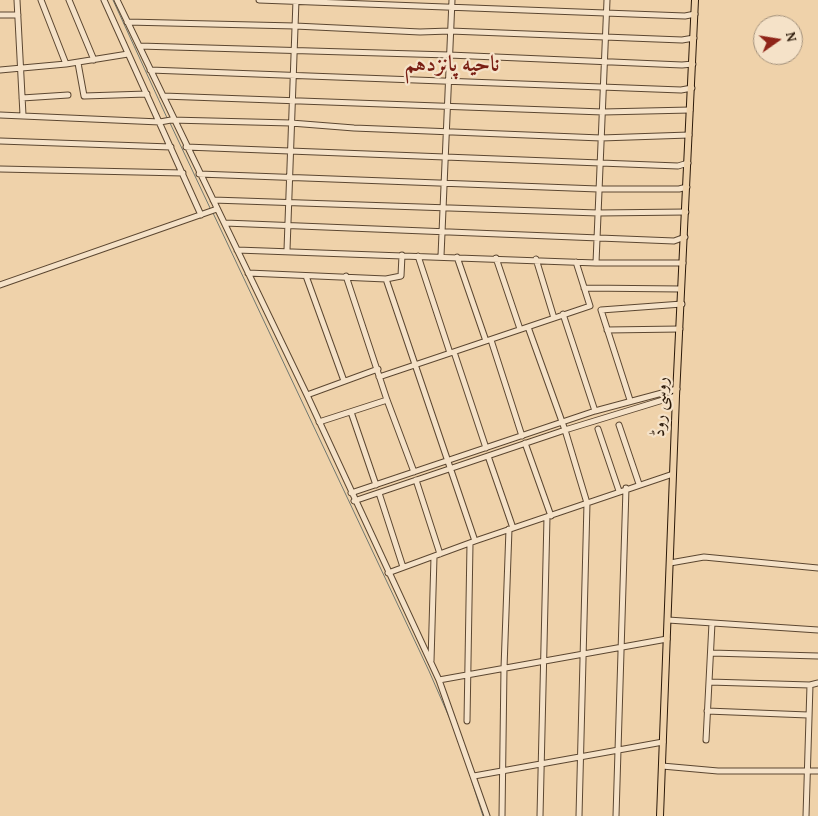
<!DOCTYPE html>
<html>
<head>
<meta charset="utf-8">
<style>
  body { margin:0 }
  #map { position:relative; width:818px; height:816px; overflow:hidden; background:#efd2aa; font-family:"Gentium Book Plus",serif }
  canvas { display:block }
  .north { position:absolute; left:753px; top:15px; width:50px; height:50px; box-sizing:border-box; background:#f5e2c8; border:1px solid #a4927c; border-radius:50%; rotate:77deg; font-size:14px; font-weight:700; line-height:20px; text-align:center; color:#2b1909 }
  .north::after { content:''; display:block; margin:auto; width:18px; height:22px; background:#8f2418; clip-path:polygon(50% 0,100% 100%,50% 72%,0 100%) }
</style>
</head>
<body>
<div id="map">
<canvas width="818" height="816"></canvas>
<div class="north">N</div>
</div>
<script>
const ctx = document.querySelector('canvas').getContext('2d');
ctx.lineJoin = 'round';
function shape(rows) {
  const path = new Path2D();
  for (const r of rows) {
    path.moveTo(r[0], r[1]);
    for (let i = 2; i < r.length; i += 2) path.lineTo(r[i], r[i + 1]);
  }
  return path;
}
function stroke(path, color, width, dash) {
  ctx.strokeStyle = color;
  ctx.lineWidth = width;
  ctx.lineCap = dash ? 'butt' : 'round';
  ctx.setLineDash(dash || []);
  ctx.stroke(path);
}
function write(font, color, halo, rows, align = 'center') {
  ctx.font = font + ' "Gentium Book Plus",Amiri,serif';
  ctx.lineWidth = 4.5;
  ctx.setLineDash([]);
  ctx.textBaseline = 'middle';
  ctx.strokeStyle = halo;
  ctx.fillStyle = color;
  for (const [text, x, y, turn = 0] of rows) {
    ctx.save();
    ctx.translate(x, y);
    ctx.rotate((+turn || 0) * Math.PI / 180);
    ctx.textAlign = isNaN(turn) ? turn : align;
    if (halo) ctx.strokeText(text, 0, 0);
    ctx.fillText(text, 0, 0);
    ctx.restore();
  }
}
stroke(shape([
  [113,0,168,120],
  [170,123,211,210],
  [213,213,429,671,453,726],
  [472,782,483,816]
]), '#707770', 1);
const minor = shape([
  [17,0,23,115],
  [41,0,66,64],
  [69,0,94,60],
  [104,0,201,215],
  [117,0,307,395,439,680,487,816],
  [259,0,685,16,695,14],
  [0,15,18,15],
  [127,22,295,26,420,32,450,31,682,40,694,38],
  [139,46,449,55,682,65,693,64],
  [78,63,84,96,147,94],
  [0,70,66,64,128,54],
  [150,70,681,90,692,88],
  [163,96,603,112,690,110],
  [22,98,68,95],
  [0,115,160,122,171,120,291,123,354,128,601,138,689,135],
  [0,141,171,147],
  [186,147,678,166,688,163],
  [0,169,183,173],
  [199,174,598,189,679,189,687,187],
  [213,200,598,213,686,212],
  [225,223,674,241,685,237],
  [237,250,596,263,683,263],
  [287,250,296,0],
  [418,256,450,353],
  [441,256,452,0],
  [457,257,486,341],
  [496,258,520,329],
  [536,259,554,318],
  [596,263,607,0],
  [248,273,386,279,401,276,402,255],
  [306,276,344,381],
  [346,276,387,400,414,472],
  [386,279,475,541],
  [0,285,217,209],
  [584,288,681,289],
  [563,314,595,411],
  [528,327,565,430,587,503,579,816],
  [607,330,680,329],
  [491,340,522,436],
  [454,352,486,448],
  [379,377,590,306,576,262],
  [307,395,378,369],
  [630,400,601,310,682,304],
  [351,412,376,485],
  [319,422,387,400],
  [619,425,639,484],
  [598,429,619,491],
  [525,443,551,516],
  [488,456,513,528],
  [416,480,440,554],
  [351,493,595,411,677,389],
  [379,493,403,567],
  [354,501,565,430,676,396],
  [670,563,704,557,818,568],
  [388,573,475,541,673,474],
  [668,620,818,630],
  [711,653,818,656],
  [431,661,434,557],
  [439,680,667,639],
  [709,682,810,685],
  [707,711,808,715],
  [467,721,470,544],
  [706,740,712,623],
  [662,766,718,771,818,771],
  [474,776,663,742],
  [502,816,504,668,509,529],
  [540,816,547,517],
  [616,816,626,488],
  [806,816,810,685,818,683]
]);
const major = shape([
  [660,816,676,396,695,0]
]);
stroke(minor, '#5c4731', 7);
stroke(major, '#2b1909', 8);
stroke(minor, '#f5e2c8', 5);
stroke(major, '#efd2aa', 6);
write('18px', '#2b1909', '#f5e2c8', [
  ["روسی روڈ",661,407,-87]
]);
write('bold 22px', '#7a1f14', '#f5e2c8', [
  ["ناحیه پانزدهم",452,65]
]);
</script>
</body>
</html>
